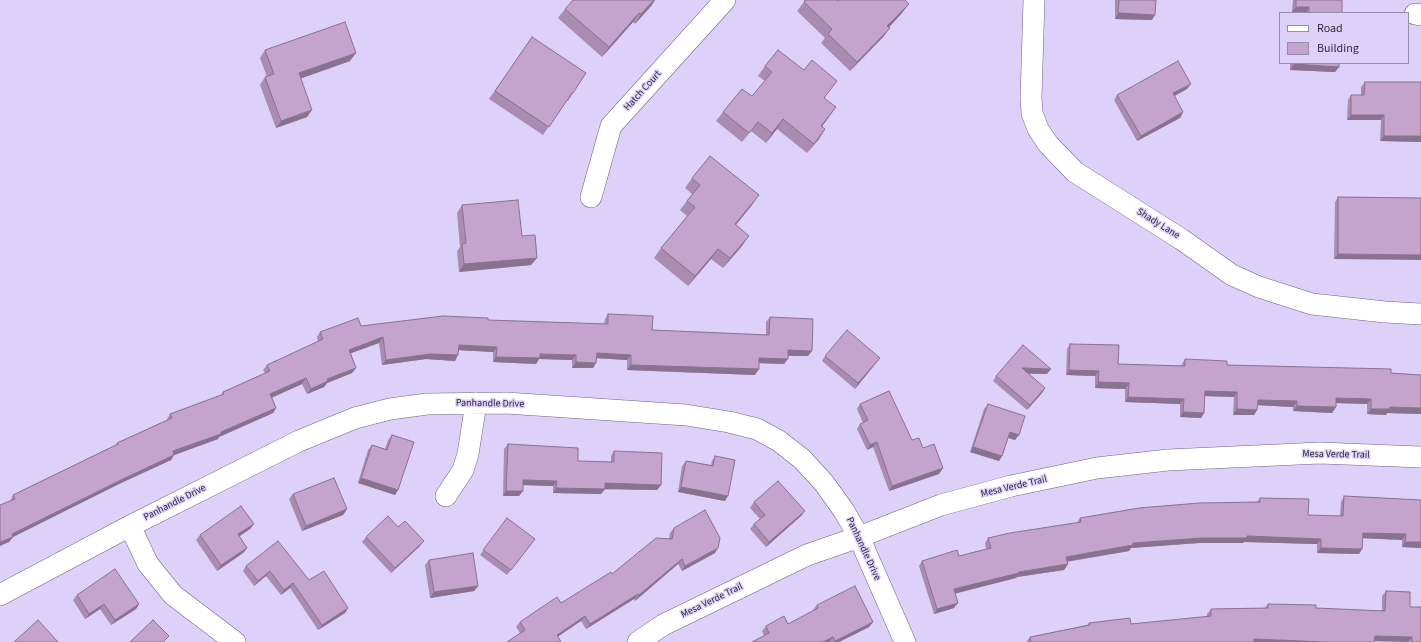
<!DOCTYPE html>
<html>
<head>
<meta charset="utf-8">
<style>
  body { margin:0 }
  #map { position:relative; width:1421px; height:642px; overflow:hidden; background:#ddd1f9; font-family:"Source Sans 3",sans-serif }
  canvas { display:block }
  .legend { position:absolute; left:1279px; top:12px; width:130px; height:52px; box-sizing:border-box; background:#ddd1f9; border:1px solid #978dad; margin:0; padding:5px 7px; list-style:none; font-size:12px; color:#2e283b }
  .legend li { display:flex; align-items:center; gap:8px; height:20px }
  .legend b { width:20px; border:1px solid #978dad }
</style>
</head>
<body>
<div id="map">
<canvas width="1421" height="642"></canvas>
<ul class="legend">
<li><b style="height:5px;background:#fff"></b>Road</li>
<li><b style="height:11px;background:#c4a3cd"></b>Building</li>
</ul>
</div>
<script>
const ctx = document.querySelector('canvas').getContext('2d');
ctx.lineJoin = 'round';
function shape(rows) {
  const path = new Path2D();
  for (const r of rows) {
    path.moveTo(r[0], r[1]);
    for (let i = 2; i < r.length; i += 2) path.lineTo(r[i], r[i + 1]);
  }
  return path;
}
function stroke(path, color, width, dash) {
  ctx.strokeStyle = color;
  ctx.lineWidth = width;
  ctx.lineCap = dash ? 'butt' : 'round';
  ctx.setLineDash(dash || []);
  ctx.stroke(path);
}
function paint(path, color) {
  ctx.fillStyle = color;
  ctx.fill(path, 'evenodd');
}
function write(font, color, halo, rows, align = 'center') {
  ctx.font = font + ' "Source Sans 3",sans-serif';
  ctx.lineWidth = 3;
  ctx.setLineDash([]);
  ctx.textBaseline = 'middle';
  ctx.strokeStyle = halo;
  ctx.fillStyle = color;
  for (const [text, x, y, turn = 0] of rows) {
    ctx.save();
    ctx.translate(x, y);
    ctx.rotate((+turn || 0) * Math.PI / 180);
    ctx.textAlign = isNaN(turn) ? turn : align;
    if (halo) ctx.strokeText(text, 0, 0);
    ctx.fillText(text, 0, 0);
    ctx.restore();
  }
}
const minor = shape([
  [1034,0,1031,98,1032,113,1038,129,1048,144,1075,172,1181,239,1232,275,1259,287,1312,304,1385,312,1421,314],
  [1415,14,1421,15],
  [591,197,611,126,725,0],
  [446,496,463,470,468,454,476,403],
  [130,526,148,564,173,595,235,642],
  [0,595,130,526,299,441,355,418,390,409,427,404,506,403,686,415,729,422,757,429,779,441,802,459,824,483,844,511,859,537,905,642],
  [638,642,663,625,807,555,859,537,941,505,1011,486,1097,468,1168,460,1320,453,1421,457]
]);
stroke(minor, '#6e608c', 22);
stroke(minor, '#fff', 21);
paint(shape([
  [1115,0,1156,0,1152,20,1115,19],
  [1293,0,1342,0,1342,13,1306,13,1292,12],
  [838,1,902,13,889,27,883,37,850,71,821,43,825,38,797,11,804,2],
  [652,5,635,24,633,22,602,57,558,18,565,9],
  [532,37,586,73,568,101,567,100,543,135,489,99],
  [265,50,350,61,301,78,307,117,276,128,260,85,265,77,267,77,260,58],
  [1290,63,1339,63,1339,67,1335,72,1290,70],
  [765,66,804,70,830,90,824,98,829,117,822,126,825,129,819,139,807,153,777,129,766,143,751,131,742,142,716,121,723,112,752,96,765,81,758,76],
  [1365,82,1421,82,1421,142,1380,141,1381,120,1347,120,1348,100,1351,95,1361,95,1361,87],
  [1187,89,1174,96,1183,112,1180,118,1137,141,1114,100,1117,95],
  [692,178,752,205,736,225,742,246,723,268,711,259,688,286,654,258,661,248,687,216,680,210,692,194,685,188],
  [1338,197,1421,198,1334,259,1335,202],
  [462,205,522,236,537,258,531,265,459,272,457,251,460,247,457,213],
  [608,314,652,330,766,335,766,322,770,317,808,356,788,356,784,364,759,363,755,375,627,370,627,360,597,358,596,363,593,368,572,368,572,360,539,359,536,364,493,362,493,352,459,350,455,361,426,359,382,365,379,343,351,353,356,368,352,373,327,383,324,387,307,394,302,384,272,397,276,408,273,413,219,437,218,439,174,455,171,460,119,484,13,537,9,542,10,501,13,495,116,445,117,443,167,420,167,419,170,414,221,395,223,392,265,373,263,370,267,365,318,342,317,337,320,332,361,326,488,320,604,324,605,319],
  [1070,344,1118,364,1181,366,1182,364,1185,359,1227,365,1421,375,1421,414,1387,413,1386,415,1367,414,1367,404,1336,403,1336,407,1332,413,1293,411,1293,407,1257,405,1257,410,1254,415,1233,415,1234,397,1205,396,1204,413,1201,418,1180,417,1180,404,1125,402,1125,389,1095,388,1095,376,1066,375,1067,349],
  [1023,345,1047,374,1029,374,1045,388,1042,393,1027,410,993,381,996,376],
  [825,356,880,358,855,389,822,361],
  [860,404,912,440,923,448,939,474,889,491,873,447,867,450,857,429,860,424,863,423,857,409],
  [988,404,1015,440,1008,438,1002,456,999,461,970,452,984,409],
  [392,435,398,490,395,495,358,483,368,450,372,445,385,449,388,440],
  [508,444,578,461,611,462,611,456,614,451,661,485,657,490,605,489,601,494,553,493,553,486,523,485,523,491,519,496,503,496,504,449],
  [715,456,725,501,678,492,682,466,686,461,711,465,712,461],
  [293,494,347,509,343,515,302,531,289,499],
  [1344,496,1421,500,1421,548,1402,547,1402,540,1363,538,1362,549,1359,554,1317,553,1317,544,1244,542,1243,543,1199,543,1131,548,1129,551,1067,562,1068,564,1064,570,1017,577,1016,578,955,593,954,608,934,614,919,566,922,561,959,556,986,549,985,543,988,538,1077,523,1080,518,1257,502,1260,498,1308,515,1340,516,1341,502],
  [754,502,805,511,801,516,766,547,750,529,754,524,760,519,750,508],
  [507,518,535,539,507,575,480,555],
  [254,524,250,529,239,536,247,548,243,553,217,571,196,540,200,535],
  [398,527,420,546,391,573,362,542,366,537],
  [674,528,715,553,682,571,678,564,635,601,634,599,586,629,581,621,520,633,516,627,520,622,561,603,612,574,669,539,670,533],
  [429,560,478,586,474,591,430,598,425,565],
  [246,566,309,580,348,608,345,613,318,630,290,588,281,595,266,576,254,586,243,571],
  [1386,591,1410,607,1421,642,1374,641,1374,642,1026,642,1030,637,1087,625,1089,623,1131,624,1207,617,1207,614,1211,609,1265,608,1268,604,1316,608,1382,611,1382,596],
  [77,595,139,604,136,609,111,625,100,609,85,619,73,600],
  [817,605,873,622,869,627,839,642,752,642,764,636,762,631,766,626,788,624,813,611,813,610]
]), '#a98cb0');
paint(shape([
  [654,0,655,0,652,5,635,24,641,14],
  [909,4,902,13,881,36,887,26],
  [1296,7,1309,7,1306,13,1292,12],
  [639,13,633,22,602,57,609,47],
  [1118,13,1155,15,1152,20,1115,19],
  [890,28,883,37,850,71,857,62],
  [356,53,350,61,294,81,299,73],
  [1294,64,1339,67,1335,72,1290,70],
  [1191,84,1187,89,1169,99,1173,93],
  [836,107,829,117,815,136,821,126],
  [312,110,307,117,276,128,281,121],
  [1183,112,1180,118,1137,141,1141,136],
  [1351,115,1384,115,1381,120,1347,120],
  [783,119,777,129,766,143,772,133],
  [825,129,819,139,807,153,814,144],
  [1384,136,1421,136,1421,142,1380,141],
  [759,195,752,205,728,234,735,224],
  [749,236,742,246,723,268,730,258],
  [718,249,711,259,688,286,695,276],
  [1338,254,1421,255,1421,260,1334,259],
  [537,258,531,265,459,272,464,264],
  [383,337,379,343,346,355,349,350],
  [459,345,497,347,493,352,455,350],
  [788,350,812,351,808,356,784,356],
  [597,353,631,355,627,360,593,358],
  [430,354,458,355,455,361,426,359,382,365,386,360],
  [540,354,576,355,572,360,539,359,536,364,493,362,496,357],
  [759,358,788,359,784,364,755,363],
  [880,358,876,363,855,389,858,383],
  [576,362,596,363,593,368,572,368],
  [631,365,759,369,755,375,627,370],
  [356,368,352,373,327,383,324,387,307,394,311,389,327,379],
  [1022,368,1051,369,1047,374,1019,373],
  [1069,370,1099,371,1095,376,1066,375],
  [306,378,302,384,267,400,270,394],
  [1098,382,1129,383,1125,389,1095,388],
  [1045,388,1042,393,1027,410,1030,405],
  [1205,391,1237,392,1234,397,1201,396],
  [1128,397,1184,399,1180,404,1125,402],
  [1336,398,1371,399,1367,404,1333,403],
  [1258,400,1297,401,1293,407,1254,405],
  [1297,406,1336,407,1332,413,1293,411],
  [1390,407,1421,408,1421,414,1387,413,1386,415,1367,414,1371,409],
  [276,408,273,413,219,437,218,439,169,457,173,451,221,432],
  [1237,409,1257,410,1254,415,1233,415],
  [1183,412,1204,413,1201,418,1180,417],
  [1010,432,1019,435,1015,440,1006,437],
  [877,442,873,447,867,450,870,445],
  [973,447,1002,456,999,461,970,452],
  [174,455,171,460,119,484,13,537,9,542,0,546,0,542,12,534,123,479],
  [943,468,939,474,889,491,892,486],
  [361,478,398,490,395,495,358,483],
  [523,480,557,481,553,486,519,485],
  [605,483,661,485,657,490,601,489],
  [681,487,728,496,725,501,678,492],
  [556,488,605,489,601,494,553,493],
  [506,491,523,491,519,496,503,496],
  [347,509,343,515,302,531,306,526],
  [805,511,801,516,766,547,769,542],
  [254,524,250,529,234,540,238,534],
  [1363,533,1406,534,1402,540,1359,538],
  [1247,536,1321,539,1317,544,1244,542,1243,543,1199,543,1131,548,1129,551,1063,562,1066,557,1133,543,1202,538],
  [424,541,420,546,391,573,395,568],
  [1405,542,1421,542,1421,548,1402,547],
  [247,548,243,553,217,571,221,565],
  [718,548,715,553,682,571,685,566],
  [1321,548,1362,549,1359,554,1317,553],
  [682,559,678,564,635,601,639,595],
  [1068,564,1064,570,1017,577,1016,578,950,595,954,589,1019,572],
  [270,571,266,576,254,586,258,581],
  [293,583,290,588,281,595,284,590],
  [478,586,474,591,430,598,434,592],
  [638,594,634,599,586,629,590,624],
  [958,603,954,608,934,614,937,609],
  [104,604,100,609,85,619,89,614],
  [139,604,136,609,111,625,115,620],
  [348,608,345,613,318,630,322,625],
  [585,616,581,621,553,640,557,635],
  [873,622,869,627,839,642,834,642,835,641],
  [1375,636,1412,637,1408,642,1371,641],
  [833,637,829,642,823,642],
  [1254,639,1326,642,1253,642]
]), '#897290');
const building = shape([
  [573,0,654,0,641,14,639,13,609,47,565,9,573,0],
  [805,0,836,0,838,1,839,0,905,0,909,4,887,26,890,28,857,62,828,34,832,29,804,2,805,0],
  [1119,0,1156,0,1155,15,1118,13,1119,0],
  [1296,0,1342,0,1342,13,1309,13,1309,7,1296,7,1296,0],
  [345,22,356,53,299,73,312,110,281,121,265,77,274,74,265,50,345,22],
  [532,37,586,73,573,93,572,93,549,127,495,91,532,37],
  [778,50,804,70,812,60,837,81,824,98,836,107,821,126,825,129,814,144,783,119,772,133,758,122,749,133,723,112,742,89,752,96,772,72,765,66,778,50],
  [1178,61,1191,84,1173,93,1183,112,1141,136,1117,95,1178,61],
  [1294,63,1339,63,1339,67,1294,64,1294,63],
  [1365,82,1421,82,1421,136,1384,136,1384,115,1351,115,1351,95,1364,95,1365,82],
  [710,156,759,195,735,224,749,236,730,258,718,249,695,276,661,248,695,207,687,201,700,185,692,178,710,156],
  [1338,197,1421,198,1421,255,1338,254,1338,197],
  [518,200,522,236,535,235,537,258,464,264,462,244,466,243,462,205,518,200],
  [608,314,653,316,652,330,769,335,770,317,813,319,812,351,788,350,788,359,759,358,759,369,631,365,631,355,597,353,596,363,576,362,576,355,540,354,540,358,496,357,497,347,459,345,458,355,430,354,386,360,383,337,349,350,356,368,327,379,328,381,311,389,306,378,270,394,276,408,221,432,221,434,173,451,174,455,123,479,12,534,13,537,0,542,0,505,15,499,13,495,118,444,117,443,172,418,170,414,224,394,223,392,270,371,267,365,323,339,320,332,358,318,361,326,443,316,488,318,488,320,608,324,608,314],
  [847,330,880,358,858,383,825,356,847,330],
  [1070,344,1119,345,1118,364,1185,366,1185,359,1227,361,1227,365,1391,369,1391,373,1421,375,1421,408,1390,407,1390,409,1371,409,1371,399,1336,398,1336,407,1297,406,1297,401,1258,400,1257,410,1237,409,1237,392,1205,391,1204,413,1183,412,1184,399,1128,397,1129,383,1098,382,1099,371,1069,370,1070,344],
  [1023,345,1051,369,1022,368,1045,388,1030,405,996,376,1023,345],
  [889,391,912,440,919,438,923,448,934,444,943,468,892,486,877,442,870,445,860,424,868,420,860,404,889,391],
  [988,404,1025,416,1019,435,1010,432,1002,456,973,447,988,404],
  [392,435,414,442,398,490,361,478,372,445,387,450,392,435],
  [508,444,578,448,578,461,614,462,614,451,662,453,661,485,605,483,605,489,556,488,557,481,523,480,523,491,506,491,508,444],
  [715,456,735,460,728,496,681,487,686,461,713,466,715,456],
  [334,478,347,509,306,526,293,494,334,478],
  [778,481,805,511,769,542,754,524,765,515,754,502,778,481],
  [1344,496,1421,500,1421,542,1405,542,1406,534,1363,533,1362,549,1321,548,1321,539,1247,536,1247,538,1202,538,1133,543,1133,545,1066,557,1068,564,1019,572,1019,573,954,589,958,603,937,609,922,561,957,550,959,556,991,548,988,538,1010,533,1081,522,1080,518,1139,508,1199,503,1260,502,1260,498,1309,499,1308,515,1343,516,1344,496],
  [241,506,254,524,238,534,247,548,221,565,200,535,241,506],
  [705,510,720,538,718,548,685,566,682,559,639,595,638,594,590,624,585,616,557,635,561,642,507,642,525,630,520,622,557,597,561,603,611,572,612,574,656,538,672,539,674,528,705,510],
  [388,516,398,527,405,521,424,541,395,568,366,537,388,516],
  [507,518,535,539,511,570,483,550,507,518],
  [278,541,309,580,324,571,348,608,322,625,293,583,284,590,270,571,258,581,246,566,278,541],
  [473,553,478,586,434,592,429,560,473,553],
  [115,569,139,604,115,620,104,604,89,614,77,595,115,569],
  [855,586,873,622,835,641,833,637,823,642,752,642,769,633,766,626,784,616,788,624,818,608,817,605,855,586],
  [1386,591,1410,592,1410,607,1421,607,1421,642,1412,642,1412,637,1375,636,1374,642,1326,642,1254,639,1254,642,1031,642,1030,637,1090,625,1089,623,1130,618,1131,624,1211,616,1211,609,1268,608,1268,604,1316,605,1316,608,1385,611,1386,591],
  [38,620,58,642,14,642,38,620],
  [153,620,169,636,163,642,130,642,153,620]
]);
paint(building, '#c4a3cd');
stroke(building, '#897290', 1);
write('10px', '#2e283b', '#ddd1f9', [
  ["Hatch Court",643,91,-48],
  ["Shady Lane",1158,224,32],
  ["Panhandle Drive",490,404,1],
  ["Mesa Verde Trail",1336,455,1],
  ["Mesa Verde Trail",1014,487,-13],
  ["Panhandle Drive",175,503,-27],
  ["Panhandle Drive",863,549,65],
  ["Mesa Verde Trail",712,601,-26]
]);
</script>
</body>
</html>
